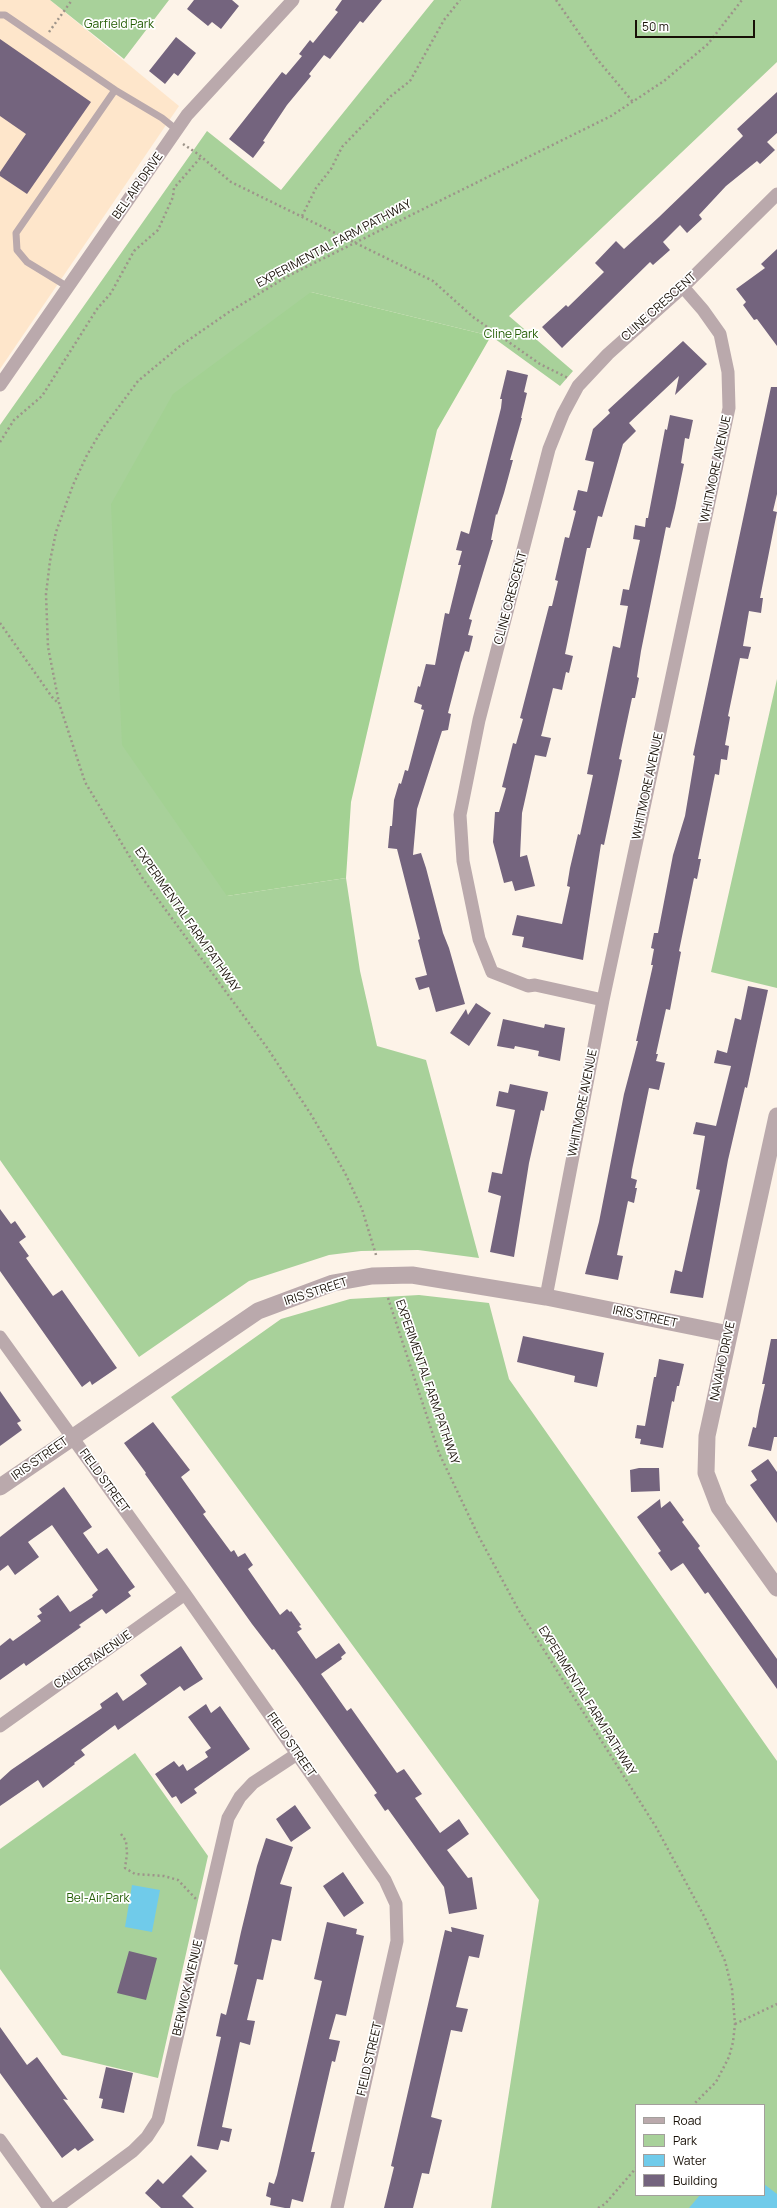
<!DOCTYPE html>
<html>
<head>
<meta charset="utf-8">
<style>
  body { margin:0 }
  #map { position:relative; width:777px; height:2208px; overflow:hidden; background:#fdf3e8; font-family:Manrope,sans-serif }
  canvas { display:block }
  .legend { position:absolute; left:635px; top:2104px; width:130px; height:92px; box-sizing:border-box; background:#fff; border:1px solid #a39f9c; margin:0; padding:5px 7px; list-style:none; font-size:12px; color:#181007 }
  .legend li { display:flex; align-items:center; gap:8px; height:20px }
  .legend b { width:20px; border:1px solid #a39f9c }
  .scale { position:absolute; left:635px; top:20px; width:120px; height:18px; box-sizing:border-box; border:2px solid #181007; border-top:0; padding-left:5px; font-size:12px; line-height:14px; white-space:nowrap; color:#181007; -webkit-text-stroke:3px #fff; paint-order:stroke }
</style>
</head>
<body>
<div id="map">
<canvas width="777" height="2208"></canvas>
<ul class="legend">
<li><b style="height:5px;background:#baa9ac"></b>Road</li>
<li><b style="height:11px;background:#a8d19a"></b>Park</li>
<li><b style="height:11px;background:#70cbea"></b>Water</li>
<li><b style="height:11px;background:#74647e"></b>Building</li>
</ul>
<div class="scale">50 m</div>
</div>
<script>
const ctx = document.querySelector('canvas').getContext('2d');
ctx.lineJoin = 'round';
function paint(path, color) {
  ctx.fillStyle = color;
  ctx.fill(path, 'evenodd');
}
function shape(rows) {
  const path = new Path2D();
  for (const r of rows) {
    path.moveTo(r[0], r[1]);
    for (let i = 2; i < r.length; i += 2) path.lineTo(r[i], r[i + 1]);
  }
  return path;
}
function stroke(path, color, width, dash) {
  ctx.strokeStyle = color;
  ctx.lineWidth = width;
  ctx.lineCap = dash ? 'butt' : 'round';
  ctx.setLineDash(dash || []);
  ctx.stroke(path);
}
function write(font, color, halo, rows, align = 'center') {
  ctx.font = font + ' Manrope,sans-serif';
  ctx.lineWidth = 3.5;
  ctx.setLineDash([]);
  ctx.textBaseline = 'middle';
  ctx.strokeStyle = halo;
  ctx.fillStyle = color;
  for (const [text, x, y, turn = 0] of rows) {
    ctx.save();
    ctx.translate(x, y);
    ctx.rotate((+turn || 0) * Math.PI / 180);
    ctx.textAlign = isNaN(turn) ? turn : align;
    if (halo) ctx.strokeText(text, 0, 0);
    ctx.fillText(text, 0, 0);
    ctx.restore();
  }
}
paint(shape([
  [0,0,50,0,179,106,0,369]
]), '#fee6cb');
paint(shape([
  [50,0,169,0,124,59],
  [434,0,777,0,777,62,509,316,573,371,560,386,491,336,311,292,227,896,346,878,360,971,377,1046,426,1060,479,1258,418,1250,361,1251,329,1255,249,1281,139,1357,0,1160,0,425,207,131,281,190],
  [777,679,777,988,711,972],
  [419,1295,489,1303,509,1379,777,1761,777,2208,491,2208,539,1900,171,1397,281,1319,350,1299],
  [636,2105,764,2105,764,2195,636,2195],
  [135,1753,208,1856,158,2078,62,2055,0,1969,0,1849]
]), '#a8d19a');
paint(shape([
  [311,292,491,336,437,430,351,802,346,878,227,896,122,745,111,504,173,394]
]), '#a3d193');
paint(shape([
  [132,1885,160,1890,152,1932,125,1927],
  [764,2184,777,2194,777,2208,689,2208,700,2195,764,2195]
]), '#70cbea');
paint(shape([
  [194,0,232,0,239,6,221,29,212,22,208,26,187,9],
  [342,0,382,0,363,23,360,21,330,59,324,55,309,74,311,76,287,105,263,141,265,142,253,158,229,139,282,72,286,75,302,56,299,54,310,40,313,43,338,12,335,10],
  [176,37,196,53,178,76,174,73,165,84,149,71],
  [0,39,91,102,27,194,0,176,0,172,26,134,0,116],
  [777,92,777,133,767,142,775,150,760,164,757,161,726,186,699,215,702,219,687,233,680,225,663,242,670,250,653,265,650,262,562,348,542,327,566,305,568,307,604,272,595,263,616,241,624,249,659,217,738,141,743,136,737,129],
  [777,249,777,346,757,319,754,320,743,305,746,302,736,289,765,268,761,264],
  [683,341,707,364,675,395,679,376,629,423,636,431,623,444,602,517,598,516,590,548,587,548,565,654,573,656,569,673,566,672,562,690,553,688,542,733,541,736,551,738,546,757,535,755,522,813,520,857,527,855,535,886,515,891,512,881,504,883,493,842,495,812,499,812,506,788,502,787,513,743,516,744,523,719,520,718,549,606,552,606,558,581,555,580,565,537,569,538,576,511,573,510,578,490,587,492,594,462,585,460,593,429,610,413,608,410],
  [507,370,528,375,524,392,527,393,521,418,522,418,510,460,513,460,504,493,497,515,496,514,491,540,493,540,469,619,472,620,468,635,473,636,469,652,465,651,461,663,448,713,451,714,448,730,442,731,417,809,413,855,421,853,426,868,443,933,449,948,465,1004,436,1012,429,987,419,990,415,978,427,975,418,940,420,939,397,849,388,848,390,826,392,826,394,800,399,783,401,784,405,770,408,771,424,710,421,709,422,705,414,702,418,686,420,687,426,664,435,665,445,613,449,614,461,565,458,565,462,551,456,550,461,531,469,534,501,408,502,399,500,399],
  [771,387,777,387,777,494,773,511,777,512,760,598,763,598,761,613,749,611,743,646,751,647,748,659,740,658,728,716,730,717,725,745,729,746,727,760,721,759,719,775,715,774,698,859,701,859,697,879,694,878,679,951,681,952,670,1010,666,1009,656,1054,658,1054,656,1061,665,1063,659,1090,649,1088,632,1170,631,1178,637,1180,635,1188,637,1188,634,1203,628,1201,617,1255,623,1256,618,1280,585,1274,599,1222,624,1094,638,1041,636,1041,653,965,651,965,654,949,651,948,654,933,658,933,673,855,685,816,695,756,693,755],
  [670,415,693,420,689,439,685,438,681,463,684,464,675,508,670,528,666,527,641,651,637,677,639,678,635,698,632,698,619,759,622,760,604,845,601,844,583,960,522,947,524,937,512,935,517,915,562,924,570,887,567,886,570,868,578,834,580,835,593,775,587,774,613,646,620,648,628,606,620,605,623,589,629,590,640,540,633,539,635,525,645,527,646,518,648,518,665,429,667,430],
  [748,986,768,990,747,1088,745,1087,728,1160,703,1298,670,1293,675,1270,682,1272,700,1190,696,1189,705,1136,693,1134,696,1122,716,1126,731,1066,714,1063,717,1050,727,1053,735,1018,741,1020],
  [476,1003,491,1013,469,1046,450,1033,466,1009,468,1015],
  [503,1019,544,1028,545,1024,565,1028,560,1061,538,1056,539,1051,515,1046,514,1049,497,1046],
  [510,1084,548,1092,544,1111,541,1110,529,1163,514,1257,490,1252,501,1196,488,1192,492,1172,502,1174,515,1110,496,1106,499,1091,508,1093],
  [0,1209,11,1224,15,1221,26,1237,19,1242,29,1256,26,1258,53,1296,62,1290,117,1368,92,1385,90,1381,82,1387,0,1271],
  [523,1336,604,1353,597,1387,574,1382,575,1376,517,1362],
  [771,1339,777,1339,777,1437,774,1437,771,1451,748,1446,753,1427,756,1428,759,1411,765,1384,762,1384],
  [659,1359,684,1364,679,1386,677,1386,674,1402,672,1401,663,1448,640,1444,641,1439,635,1438,637,1425,645,1426,654,1377,656,1377],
  [0,1391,21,1421,17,1423,22,1430,0,1446],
  [153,1422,190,1470,181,1477,206,1512,203,1514,231,1552,234,1550,238,1557,245,1553,253,1565,248,1569,280,1615,287,1609,290,1612,291,1611,301,1625,299,1626,302,1629,297,1632,316,1659,339,1643,346,1653,341,1657,342,1659,321,1674,347,1711,351,1708,397,1773,404,1769,422,1794,415,1798,440,1833,459,1819,469,1834,447,1850,468,1878,472,1877,477,1909,449,1914,444,1887,388,1809,385,1811,374,1795,377,1793,299,1683,274,1649,272,1650,252,1624,145,1474,146,1473,124,1443],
  [768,1459,777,1472,777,1523,750,1485,757,1480,751,1471],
  [639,1468,659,1468,660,1491,631,1492,630,1470],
  [64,1487,92,1527,83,1533,98,1554,107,1548,135,1587,128,1592,131,1596,106,1614,102,1609,79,1625,81,1627,26,1666,24,1663,0,1680,0,1646,10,1638,13,1641,41,1621,37,1616,42,1613,39,1609,58,1595,70,1612,93,1597,92,1595,98,1590,52,1525,28,1542,39,1557,15,1575,8,1565,0,1571,0,1537],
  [660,1499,661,1508,670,1501,684,1520,682,1522,700,1546,698,1548,777,1659,777,1689,708,1592,705,1594,683,1563,671,1571,658,1553,661,1551,637,1517],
  [181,1646,203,1679,184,1691,180,1686,118,1730,115,1725,81,1750,85,1755,74,1763,75,1764,43,1788,38,1780,0,1806,0,1780,11,1770,102,1708,100,1704,117,1692,123,1701,147,1684,140,1675],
  [206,1704,211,1713,220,1706,250,1749,194,1789,197,1793,181,1804,176,1796,172,1798,155,1774,174,1761,179,1767,183,1764,187,1771,208,1757,205,1752,211,1748,188,1717],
  [295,1805,311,1828,291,1842,276,1819],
  [266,1838,293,1847,280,1884,292,1887,281,1941,272,1939,263,1980,257,1979,247,2020,255,2021,250,2045,240,2042,222,2127,232,2129,229,2142,221,2140,218,2150,197,2146,221,2037,216,2036,221,2013,226,2015,238,1965,234,1964,241,1932,257,1866],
  [343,1872,364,1903,344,1917,323,1886],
  [327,1922,357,1929,356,1934,364,1936,346,2016,336,2014,329,2039,340,2041,335,2062,332,2061,311,2152,315,2152,303,2202,292,2199,290,2208,285,2208,270,2205,271,2198,266,2196,269,2182,274,2184,277,2175,322,1981,314,1979],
  [451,1927,484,1935,479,1958,469,1956,456,2007,468,2009,462,2032,451,2030,431,2117,442,2120,429,2174,422,2173,413,2208,384,2208,394,2167,391,2166,445,1930,452,1932],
  [129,1951,157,1958,146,2000,117,1993],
  [0,2027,27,2065,37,2057,68,2100,63,2099,94,2140,78,2151,75,2148,62,2158,0,2073],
  [106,2067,133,2073,124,2113,101,2108,103,2099,99,2098],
  [191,2155,207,2171,182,2196,194,2208,161,2208,145,2193,158,2179,163,2184]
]), '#74647e');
stroke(shape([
  [556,0,597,59,633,102],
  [49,32,72,0],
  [183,144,198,154,231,182,433,281,473,317,540,364,568,378],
  [302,216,316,188,331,169,342,147,391,96,410,81,444,20,460,0],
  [0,442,14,420,42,396,97,309,111,293,134,251,158,230,173,197,174,188,201,157],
  [0,623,52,697,58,703],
  [376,1255,362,1209,345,1173,312,1116,268,1049,143,879,85,782,59,703,48,647,46,594,50,561,56,532,73,485,87,455,103,428,138,381,180,346,229,312,288,276,611,116,664,81,708,44,742,0],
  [388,1298,439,1453,478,1535,518,1609,656,1827,704,1916,725,1961,732,1989,735,2024,733,2042,729,2057,716,2082,693,2105],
  [121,1834,126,1841,127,1854,125,1868,135,1874,164,1876,178,1880,196,1899],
  [735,2024,777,2004],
  [598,2208,605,2204,636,2168]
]), '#9d948a', 2.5, [2, 3]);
stroke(shape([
  [0,15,5,15,115,90,162,118,177,130],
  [68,287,27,262,17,250,16,233,115,90]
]), '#baa9ac', 7);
stroke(shape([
  [0,385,187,115,293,0],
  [603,1000,535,985,528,986,492,972,479,939,463,861,460,815,479,720,549,449,563,414,578,386,608,354,683,287,777,194],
  [546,1297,603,1000,729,408,728,372,720,334,703,310,683,287],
  [0,1337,185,1594,297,1754,385,1880,396,1904,397,1941,337,2208],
  [0,1726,185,1594],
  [0,2140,49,2208],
  [56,2208,133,2151,147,2137,158,2120,228,1818,240,1797,253,1783,297,1754]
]), '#baa9ac', 13);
stroke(shape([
  [777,1116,707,1436,706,1473,719,1507,777,1588],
  [0,1487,258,1311,333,1283,372,1276,412,1275,546,1297,729,1334]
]), '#baa9ac', 17);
write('12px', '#245d05', '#fff', [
  ["Garfield Park",119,25],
  ["Cline Park",511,335],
  ["Bel-Air Park",98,1899]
]);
write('12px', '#181007', '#fff', [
  ["BEL-AIR DRIVE",138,186,-55],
  ["EXPERIMENTAL FARM PATHWAY",334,244,-28],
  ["CLINE CRESCENT",659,307,-42],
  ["WHITMORE AVENUE",716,469,-78],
  ["CLINE CRESCENT",511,598,-75],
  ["WHITMORE AVENUE",648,786,-78],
  ["EXPERIMENTAL FARM PATHWAY",187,920,55],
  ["WHITMORE AVENUE",583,1103,-79],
  ["IRIS STREET",316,1292,-18],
  ["IRIS STREET",645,1317,12],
  ["NAVAHO DRIVE",723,1361,-78],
  ["EXPERIMENTAL FARM PATHWAY",427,1382,71],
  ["IRIS STREET",40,1459,-35],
  ["FIELD STREET",104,1481,54],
  ["CALDER AVENUE",93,1660,-35],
  ["EXPERIMENTAL FARM PATHWAY",587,1701,58],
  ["FIELD STREET",291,1745,55],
  ["BERWICK AVENUE",188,1988,-77],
  ["FIELD STREET",370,2059,-77]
]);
</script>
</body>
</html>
